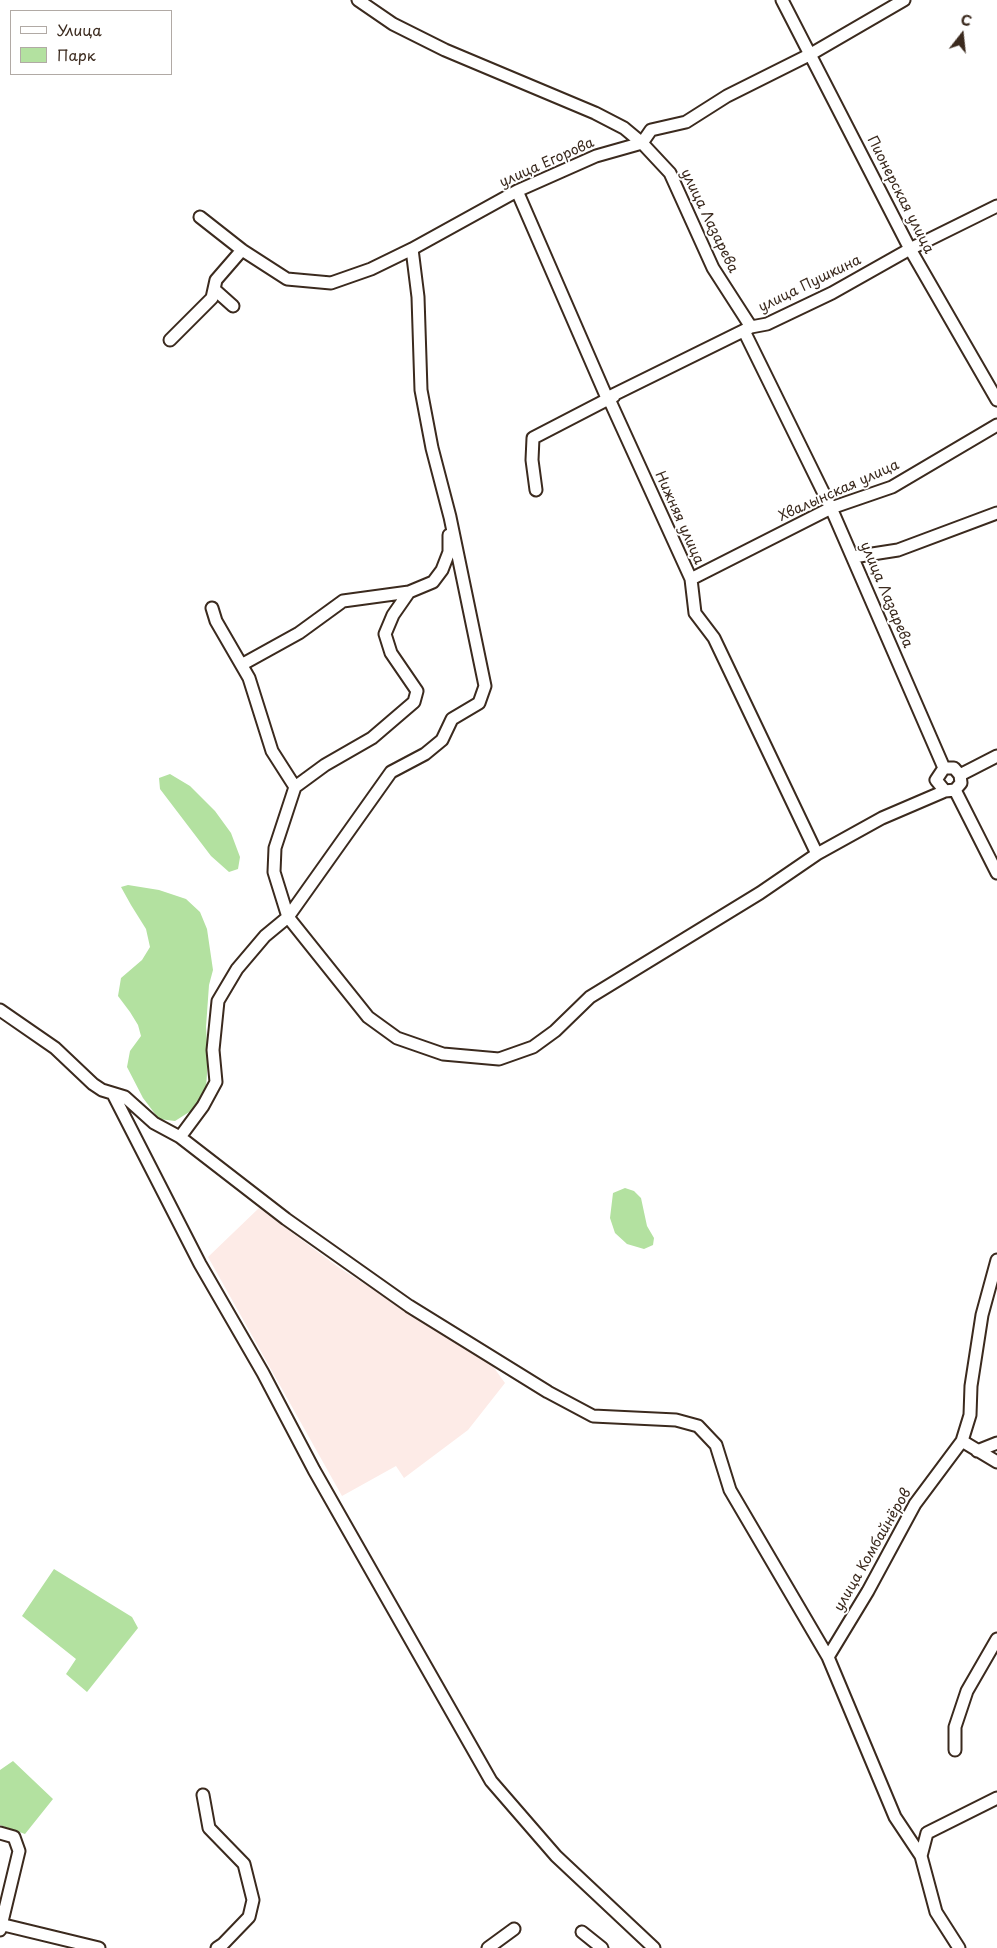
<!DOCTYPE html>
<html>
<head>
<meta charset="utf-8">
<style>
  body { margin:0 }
  #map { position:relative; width:997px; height:1948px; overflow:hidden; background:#fff; font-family:"Playpen Sans",sans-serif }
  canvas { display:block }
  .legend { position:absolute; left:10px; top:10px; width:162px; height:65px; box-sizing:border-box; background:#fff; border:1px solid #b1aaa5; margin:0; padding:6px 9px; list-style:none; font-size:15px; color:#3b2a1e }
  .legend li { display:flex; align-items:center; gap:10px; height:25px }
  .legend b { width:25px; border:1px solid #b1aaa5 }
  .north { position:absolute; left:937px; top:10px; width:50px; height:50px; -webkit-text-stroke:4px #fff; paint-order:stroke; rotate:16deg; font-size:14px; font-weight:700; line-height:20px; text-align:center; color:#3b2a1e }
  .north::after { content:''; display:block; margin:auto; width:18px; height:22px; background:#3b2a1e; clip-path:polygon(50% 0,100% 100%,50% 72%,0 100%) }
</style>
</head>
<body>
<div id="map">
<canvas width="997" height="1948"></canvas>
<ul class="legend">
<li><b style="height:6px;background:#fff"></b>Улица</li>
<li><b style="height:14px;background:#b3e1a0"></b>Парк</li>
</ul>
<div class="north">С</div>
</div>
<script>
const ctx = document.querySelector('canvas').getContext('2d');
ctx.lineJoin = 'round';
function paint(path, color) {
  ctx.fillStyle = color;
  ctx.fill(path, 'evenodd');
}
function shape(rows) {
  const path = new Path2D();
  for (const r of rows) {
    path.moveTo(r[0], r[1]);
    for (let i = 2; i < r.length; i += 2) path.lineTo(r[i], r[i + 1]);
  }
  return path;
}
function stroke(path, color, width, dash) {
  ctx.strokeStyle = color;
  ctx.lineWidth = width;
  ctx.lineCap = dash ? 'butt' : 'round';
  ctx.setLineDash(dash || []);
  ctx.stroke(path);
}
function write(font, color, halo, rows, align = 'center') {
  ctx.font = font + ' "Playpen Sans",sans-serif';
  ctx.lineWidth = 4;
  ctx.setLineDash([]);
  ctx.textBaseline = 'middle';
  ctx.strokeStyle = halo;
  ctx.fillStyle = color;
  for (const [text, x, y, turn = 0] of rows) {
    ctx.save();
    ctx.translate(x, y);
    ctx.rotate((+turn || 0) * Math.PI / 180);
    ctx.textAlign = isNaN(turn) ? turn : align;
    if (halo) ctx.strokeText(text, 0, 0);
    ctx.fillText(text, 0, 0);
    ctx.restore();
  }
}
paint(shape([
  [259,1208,338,1267,492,1365,505,1383,468,1430,404,1478,396,1466,342,1496,208,1257]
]), '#fdebe7');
paint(shape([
  [170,774,190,786,215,811,231,833,240,857,238,869,229,872,211,856,160,789,159,778],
  [128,885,159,890,186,899,200,912,207,929,213,970,209,985,206,1027,208,1059,206,1088,194,1109,175,1121,159,1119,143,1098,127,1067,130,1051,141,1036,138,1025,130,1012,118,996,121,978,142,960,150,947,146,929,131,905,121,887],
  [625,1188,634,1191,641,1198,647,1226,654,1238,653,1245,644,1249,627,1244,615,1233,610,1218,613,1193],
  [54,1569,132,1617,138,1628,87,1692,66,1674,76,1659,22,1616],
  [13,1761,53,1799,25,1834,0,1825,0,1770]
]), '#b3e1a0');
const minor = shape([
  [358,0,393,24,445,50,595,113,624,128,642,143,670,173,713,268,751,327,744,331,831,508,944,768],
  [782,0,910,249,997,400],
  [517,191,607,398,609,399,691,579,695,613,714,638,817,854],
  [200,217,242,250,287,279,331,283,371,269,412,249,517,191,596,156,642,143,651,130,686,122,727,96,811,54,904,0],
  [214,289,233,306],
  [170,340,212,298,216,280,242,250],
  [607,398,751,327,767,324,832,293,910,249,997,206],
  [536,490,532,460,533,438,614,396],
  [853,557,898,550,997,513],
  [691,579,831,508,892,487,997,425],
  [212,608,216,621,249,678,272,751,295,787,275,848,274,872,288,917,368,1017,397,1038,443,1054,499,1059,533,1047,555,1031,590,997,760,893,817,854,882,818,945,791],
  [243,664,299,633,343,601,409,592,433,582,442,570,449,552,449,535],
  [944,768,954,768,960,775,961,783,955,790,945,791,936,780,944,768],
  [960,775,997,756],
  [295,787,325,765,372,738,414,702,417,691,391,653,385,634,393,615,409,592],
  [955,790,997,873],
  [0,1010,55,1048,93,1084,102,1090,125,1097,154,1123,180,1137,286,1219,409,1306,548,1392,593,1416,676,1420,698,1426,716,1445,730,1490,828,1657,895,1817,921,1856,936,1912,959,1948],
  [113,1094,200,1264,263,1373,314,1470,491,1781,556,1856,654,1948],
  [180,1137,203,1106,216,1082,213,1050,218,1001,237,969,265,936,288,917,391,772,425,754,442,740,452,719,479,703,485,686,450,517,432,448,421,390,418,297,412,249],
  [962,1441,997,1462],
  [977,1451,997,1443],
  [828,1657,868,1591,915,1504,962,1441,970,1415,971,1386,982,1315,997,1260],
  [955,1750,955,1727,967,1691,997,1639],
  [203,1795,209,1828,244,1864,253,1900,249,1917,223,1944,217,1948],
  [0,1833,14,1837,19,1851,0,1930],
  [921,1856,927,1833,997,1798],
  [0,1924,99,1948],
  [582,1932,602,1948],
  [488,1948,514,1929]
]);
stroke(minor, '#3b2a1e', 15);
stroke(minor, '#fff', 11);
write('14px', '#3b2a1e', '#fff', [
  ["улица Егорова",547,163,-24],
  ["Пионерская улица",900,195,63],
  ["улица Лазарева",709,221,64],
  ["улица Пушкина",810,284,-26],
  ["Хвалынская улица",839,491,-24],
  ["Нижняя улица",679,518,66],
  ["улица Лазарева",886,595,67],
  ["улица Комбайнёров",873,1550,-60]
]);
</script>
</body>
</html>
